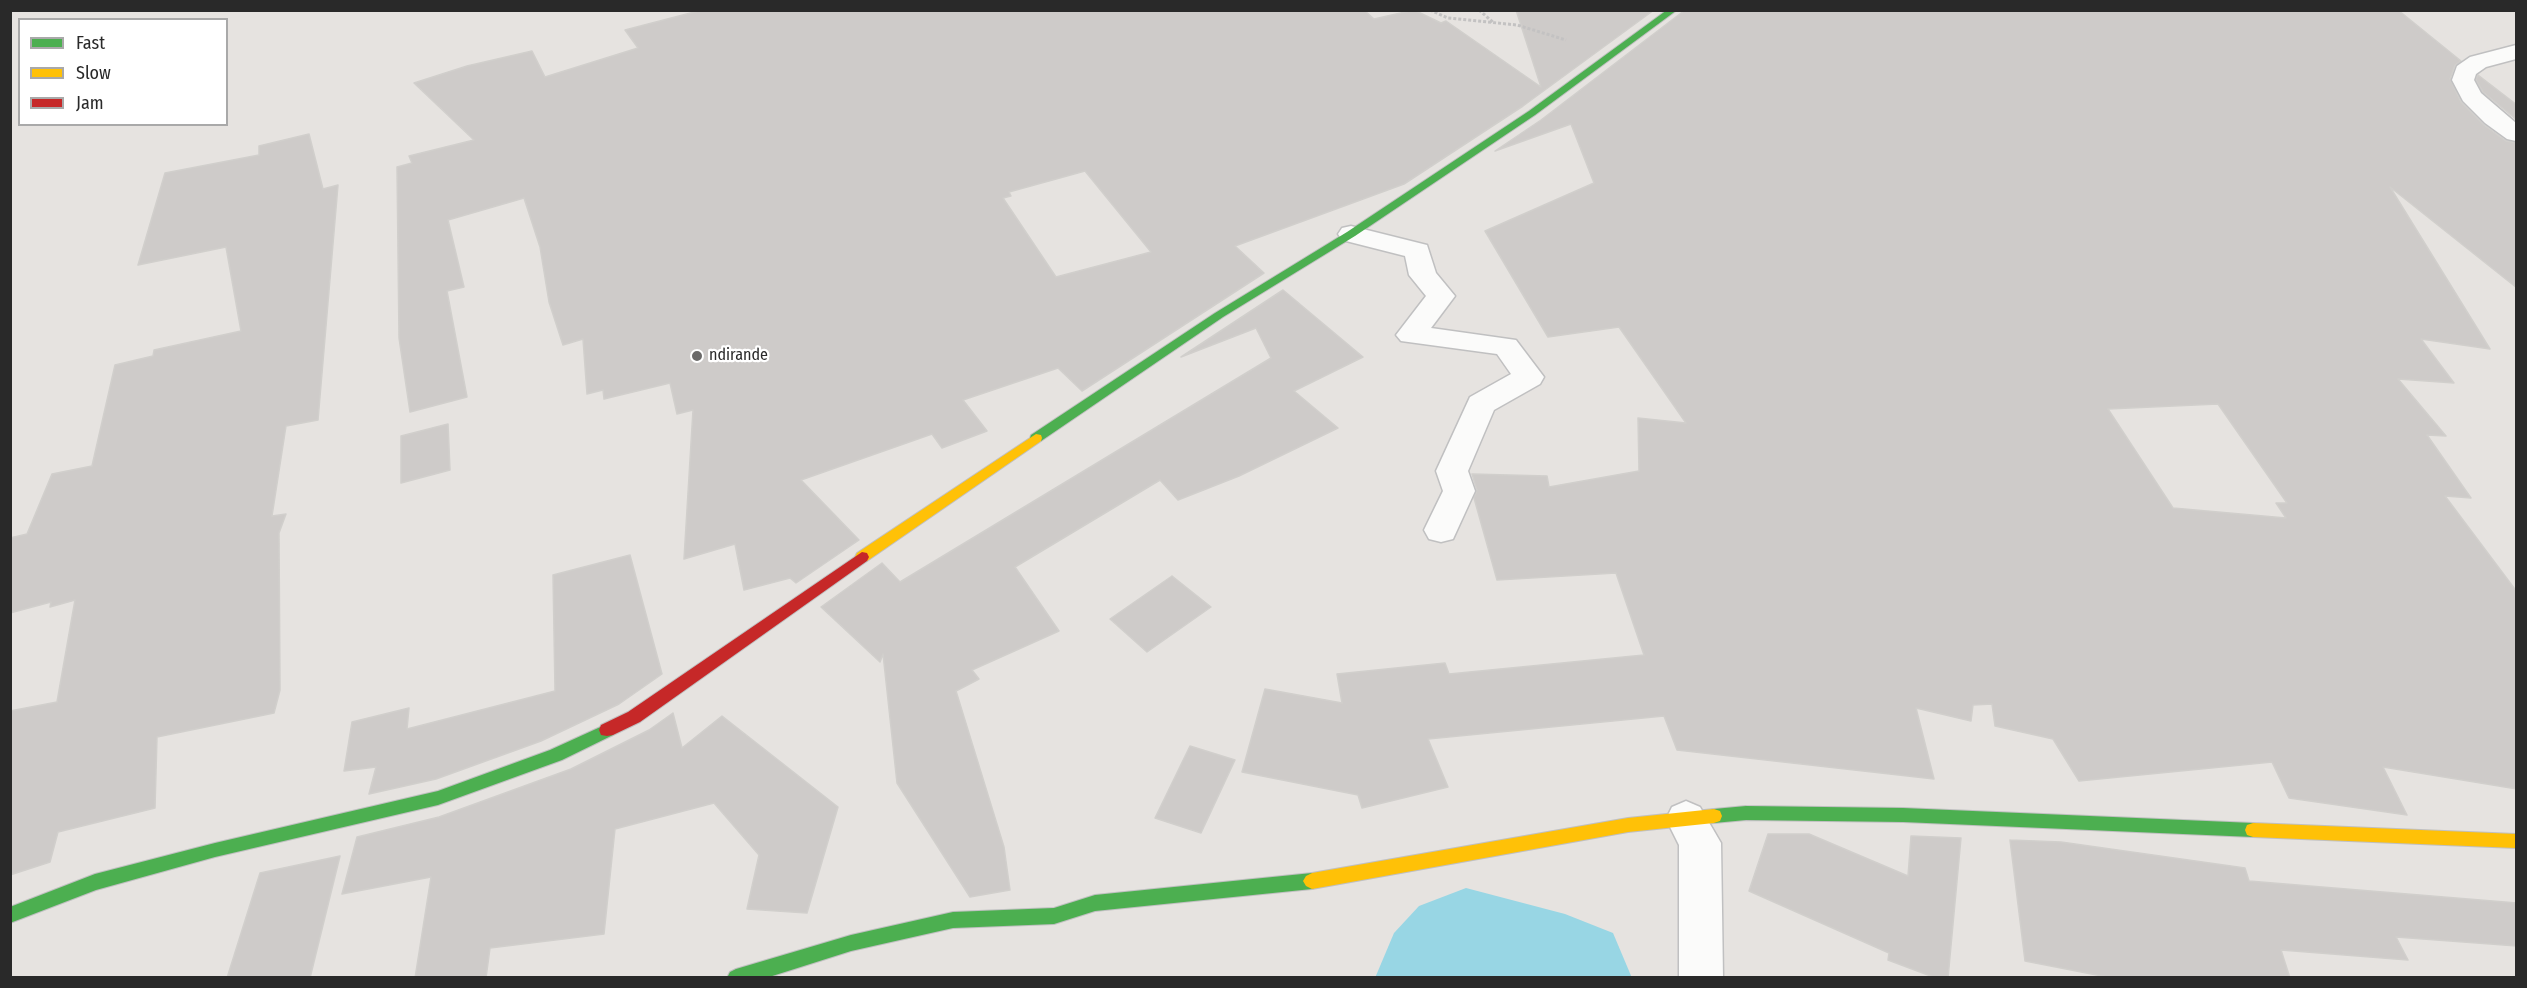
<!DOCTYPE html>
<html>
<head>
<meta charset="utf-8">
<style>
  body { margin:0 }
  #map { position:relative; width:2527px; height:988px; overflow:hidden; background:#e6e3e0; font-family:"Fira Sans Condensed",sans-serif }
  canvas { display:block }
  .frame { position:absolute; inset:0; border:12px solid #292929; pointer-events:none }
  .legend { position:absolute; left:18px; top:18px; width:210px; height:108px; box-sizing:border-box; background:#fff; border:2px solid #a9a9a9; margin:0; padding:8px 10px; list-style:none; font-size:18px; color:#292929 }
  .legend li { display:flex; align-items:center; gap:12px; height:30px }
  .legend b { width:30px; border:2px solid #a9a9a9 }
</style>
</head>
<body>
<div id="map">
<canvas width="2527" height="988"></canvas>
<div class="frame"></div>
<ul class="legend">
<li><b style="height:8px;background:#4caf50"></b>Fast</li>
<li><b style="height:8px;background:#ffc107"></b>Slow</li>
<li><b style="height:8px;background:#c62828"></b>Jam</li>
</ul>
</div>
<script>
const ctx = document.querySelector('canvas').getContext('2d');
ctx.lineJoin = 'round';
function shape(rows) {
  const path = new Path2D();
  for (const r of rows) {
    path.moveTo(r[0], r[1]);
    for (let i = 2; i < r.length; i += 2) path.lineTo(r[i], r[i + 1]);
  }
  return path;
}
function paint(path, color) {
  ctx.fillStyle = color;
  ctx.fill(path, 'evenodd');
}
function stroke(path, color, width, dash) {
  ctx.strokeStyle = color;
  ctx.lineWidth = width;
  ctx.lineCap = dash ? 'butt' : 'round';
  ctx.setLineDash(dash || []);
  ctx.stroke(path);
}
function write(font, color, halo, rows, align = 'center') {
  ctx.font = font + ' "Fira Sans Condensed",sans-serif';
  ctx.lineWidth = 4.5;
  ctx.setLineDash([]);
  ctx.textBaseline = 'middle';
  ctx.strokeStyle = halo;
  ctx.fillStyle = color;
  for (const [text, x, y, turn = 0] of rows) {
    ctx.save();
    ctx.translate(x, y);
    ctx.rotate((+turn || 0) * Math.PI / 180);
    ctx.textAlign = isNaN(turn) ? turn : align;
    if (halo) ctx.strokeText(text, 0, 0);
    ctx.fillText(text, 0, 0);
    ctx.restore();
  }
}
paint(shape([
  [1466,888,1565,914,1613,933,1632,978,1375,978,1394,933,1419,906,1466,888]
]), '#98d6e4');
const building = shape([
  [702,10,1364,10,1374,19,1414,10,1441,23,1446,21,1541,87,1516,10,1654,10,1523,106,1404,184,1235,246,1264,273,1082,391,1058,368,963,400,987,431,942,448,932,434,801,480,859,540,796,583,790,578,744,590,735,544,684,559,693,410,677,414,670,383,604,399,603,390,587,394,583,339,563,345,549,302,540,247,524,198,448,220,464,287,447,291,467,397,410,412,399,338,397,167,412,163,409,156,474,140,414,83,467,66,532,51,545,77,638,48,625,30,702,10],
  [1085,171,1151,252,1056,277,1003,198,1011,196,1009,192,1085,171],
  [1685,10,2398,10,2461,61,2455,65,2450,79,2461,102,2484,125,2506,141,2517,143,2517,288,2390,187,2490,349,2421,339,2454,383,2398,379,2446,436,2427,435,2471,498,2445,496,2517,592,2517,789,2383,767,2407,815,2289,798,2272,762,2079,781,2053,739,1995,726,1992,704,1973,705,1971,721,1916,708,1934,779,1677,750,1664,716,1428,739,1448,787,1362,808,1358,795,1242,772,1265,689,1342,703,1337,674,1445,663,1449,674,1644,655,1616,573,1497,580,1474,498,1477,490,1472,474,1547,476,1549,487,1639,471,1638,418,1686,423,1619,327,1548,337,1485,231,1594,183,1571,124,1495,151,1541,120,1685,10],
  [2218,404,2287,503,2276,503,2286,518,2173,508,2108,409,2218,404],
  [2478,75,2517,105,2517,120,2483,92,2476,80,2478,75],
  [309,134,323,189,338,185,318,420,286,426,272,516,286,514,279,533,280,690,274,713,157,737,155,808,58,832,50,862,10,875,10,711,57,702,75,600,50,607,51,602,10,613,10,538,27,534,52,474,92,466,115,365,153,356,154,350,241,331,226,247,138,265,165,173,259,155,259,146,309,134],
  [1283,290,1363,357,1294,391,1338,428,1239,476,1178,500,1160,480,1015,567,1059,631,972,670,979,679,956,691,1004,847,1010,890,970,897,897,783,883,654,880,662,821,607,882,563,900,582,1271,358,1256,328,1181,357,1283,290],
  [448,424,450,470,401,483,401,436,448,424],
  [630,555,662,674,619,704,541,741,436,779,369,794,376,767,344,771,352,722,409,708,407,729,555,691,553,575,630,555],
  [1172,576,1211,607,1147,652,1110,619,1172,576],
  [673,713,682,748,722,716,838,807,807,913,747,909,759,855,714,803,615,829,604,934,490,948,486,978,415,978,431,877,342,894,357,837,439,817,571,769,649,730,673,713],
  [1190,746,1235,760,1201,833,1155,818,1190,746],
  [1768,834,1809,834,1908,876,1911,836,1961,838,1948,978,1936,978,1888,960,1889,953,1749,891,1768,834],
  [2010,840,2061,842,2245,868,2249,881,2517,903,2517,946,2396,937,2408,960,2281,950,2290,978,2112,978,2025,961,2010,840],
  [340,856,310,978,227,978,260,873,340,856]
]);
paint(building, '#cecbc9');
stroke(building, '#d1cfcc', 1.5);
const street = shape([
  [2516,45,2516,59,2486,67,2476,74,2474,80,2481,93,2516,123,2516,141,2507,139,2485,123,2463,101,2452,80,2457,66,2470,57,2516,45],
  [1351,226,1427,245,1436,273,1455,296,1431,328,1516,340,1544,377,1540,384,1494,410,1468,471,1475,491,1453,539,1441,542,1429,539,1424,530,1443,491,1436,471,1470,397,1511,374,1497,354,1401,341,1396,335,1426,296,1409,275,1405,256,1342,240,1338,234,1342,228,1351,226],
  [1686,801,1700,807,1721,843,1723,978,1679,978,1679,845,1666,819,1672,807,1686,801]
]);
const fast = shape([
  [1667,10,1677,10,1535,115,1355,236,1223,317,1041,441,1031,441,1030,438,1031,435,1215,313,1347,232,1529,111,1667,10],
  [607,724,613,725,615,730,613,735,562,760,438,805,215,857,96,890,10,923,10,907,95,874,215,843,438,791,550,750,607,724],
  [1746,806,1903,808,2253,823,2259,825,2261,830,2259,835,2253,837,1903,822,1746,820,1714,823,1708,821,1706,816,1708,811,1714,809,1746,806],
  [1312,873,1318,876,1321,881,1318,886,1312,889,1095,911,1054,924,953,928,851,951,766,978,727,978,730,972,736,969,851,935,953,912,1054,908,1095,895,1312,873]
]);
const slow = shape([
  [1036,434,1041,435,1042,438,1041,441,867,561,857,561,855,557,857,553,1036,434],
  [1714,809,1720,811,1722,816,1720,821,1714,823,1628,832,1312,889,1306,886,1303,881,1306,876,1312,873,1628,818,1714,809],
  [2253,823,2516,834,2516,848,2253,837,2247,835,2245,830,2247,825,2253,823]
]);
const jam = shape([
  [862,552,867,553,869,557,867,561,640,722,613,735,607,736,601,735,599,730,601,725,628,712,862,552]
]);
stroke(street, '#c0c0c1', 3);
stroke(fast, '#c0c0c1', 2);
stroke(slow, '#c0c0c1', 2);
stroke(jam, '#c0c0c1', 2);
stroke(shape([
  [1430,10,1448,18,1517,25,1566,40],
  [1479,10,1494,23]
]), '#c3c2c2', 3, [3, 2]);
paint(street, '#fbfbfa');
paint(fast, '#4caf50');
paint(slow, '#ffc107');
paint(jam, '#c62828');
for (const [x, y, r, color] of [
  [697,356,6,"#6b6a69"]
]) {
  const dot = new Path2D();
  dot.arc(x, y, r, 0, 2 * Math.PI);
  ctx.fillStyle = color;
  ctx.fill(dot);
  stroke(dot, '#fff', 2);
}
write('16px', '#292929', '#fff', [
  ["ndirande",709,356]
], 'left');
</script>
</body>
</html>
